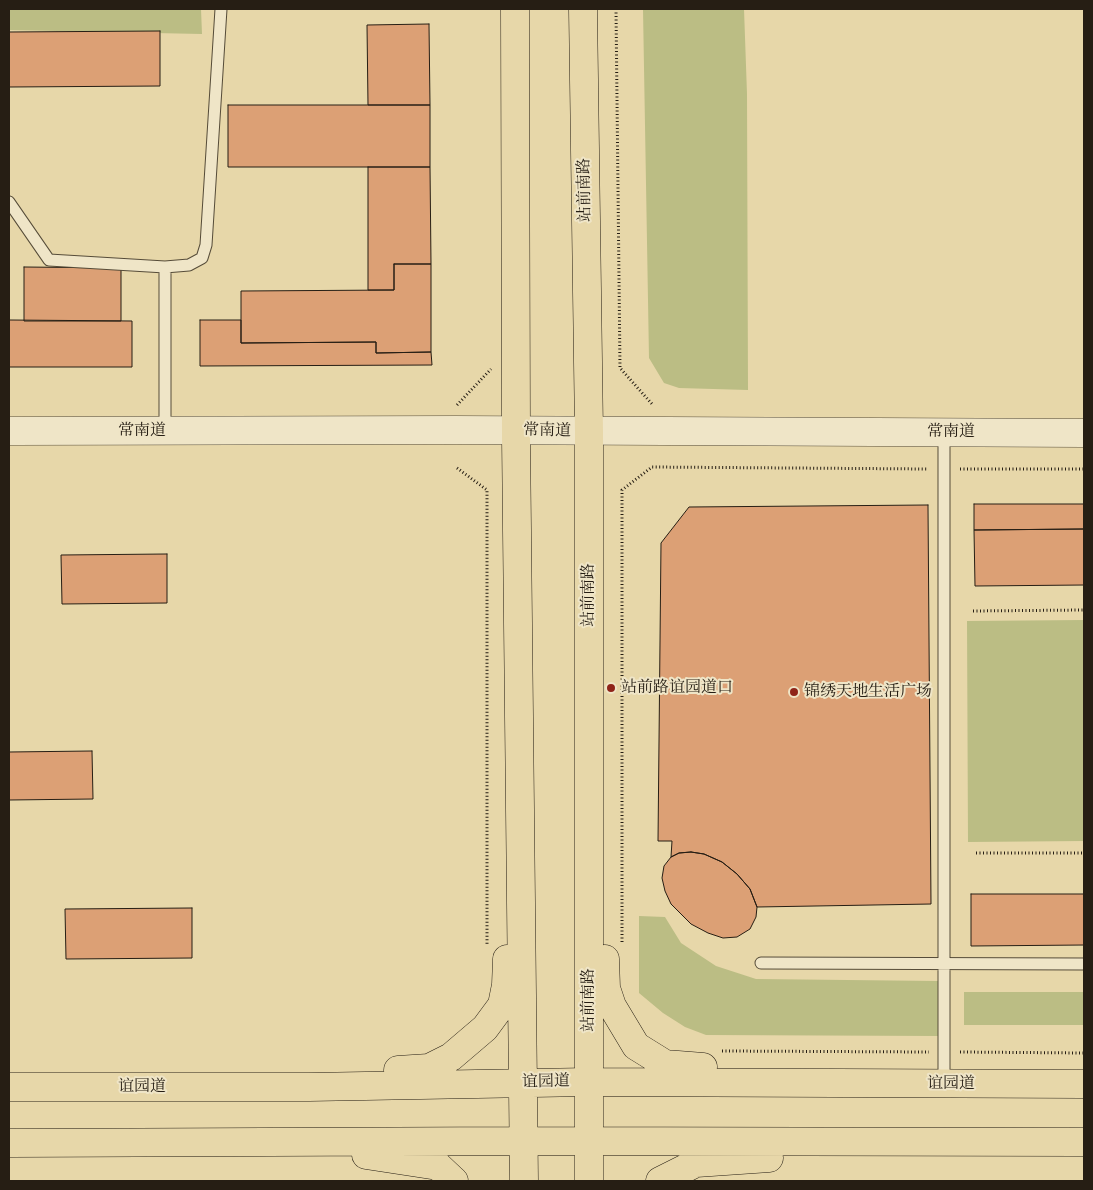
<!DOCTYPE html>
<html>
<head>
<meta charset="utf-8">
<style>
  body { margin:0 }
  #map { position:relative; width:1093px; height:1190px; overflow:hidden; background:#e7d7a9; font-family:"Gentium Book Plus",serif }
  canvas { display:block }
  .frame { position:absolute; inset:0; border:10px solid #261e14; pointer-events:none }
</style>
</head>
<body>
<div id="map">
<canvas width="1093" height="1190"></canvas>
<div class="frame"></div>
</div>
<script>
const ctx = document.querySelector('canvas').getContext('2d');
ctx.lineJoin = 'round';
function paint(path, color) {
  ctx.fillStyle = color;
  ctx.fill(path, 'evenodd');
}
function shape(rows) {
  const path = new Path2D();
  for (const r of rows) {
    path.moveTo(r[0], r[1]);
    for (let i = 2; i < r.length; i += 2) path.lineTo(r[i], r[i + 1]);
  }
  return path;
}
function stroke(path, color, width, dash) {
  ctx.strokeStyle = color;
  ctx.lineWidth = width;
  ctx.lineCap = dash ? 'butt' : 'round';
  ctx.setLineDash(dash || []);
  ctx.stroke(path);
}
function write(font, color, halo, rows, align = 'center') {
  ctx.font = font + ' "Gentium Book Plus","Noto Serif SC",serif';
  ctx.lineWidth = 4;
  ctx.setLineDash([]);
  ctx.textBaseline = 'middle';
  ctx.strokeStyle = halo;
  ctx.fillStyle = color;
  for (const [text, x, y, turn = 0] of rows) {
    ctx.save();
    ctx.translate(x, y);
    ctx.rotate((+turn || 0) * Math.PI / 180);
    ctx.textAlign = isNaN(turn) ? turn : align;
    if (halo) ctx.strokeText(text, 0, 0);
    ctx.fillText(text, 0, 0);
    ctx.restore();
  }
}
paint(shape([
  [9,9,201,9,202,34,9,30],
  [643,9,744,9,747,94,748,390,679,388,664,383,649,358],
  [1084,620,1084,841,968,842,967,621],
  [639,916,665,917,681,943,716,966,756,979,938,981,938,1036,706,1035,685,1027,663,1013,639,993],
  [964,992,1084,992,1084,1025,964,1025]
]), '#bbbd84');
const building = shape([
  [429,24,430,105,368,105,367,25,429,24],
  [160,31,160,86,9,87,9,32,160,31],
  [228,105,430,105,430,167,228,167,228,105],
  [368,167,430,167,431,264,394,264,394,290,368,290,368,167],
  [394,264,431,264,431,352,376,353,376,342,241,343,241,291,394,290,394,264],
  [24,267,121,268,121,321,24,321,24,267],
  [9,320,132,321,132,367,9,367,9,320],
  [200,320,241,320,241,343,376,342,376,353,431,352,432,365,200,366,200,320],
  [974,504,1084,504,1084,529,974,530,974,504],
  [928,505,931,904,757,907,750,889,737,874,722,862,704,854,691,852,679,853,671,857,672,841,658,841,661,543,689,507,928,505],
  [1084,529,1084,585,975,586,974,530,1084,529],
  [167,554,167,603,62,604,61,555,167,554],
  [92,751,93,799,9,800,9,752,92,751],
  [691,852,704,854,722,862,737,874,750,889,757,907,756,917,750,929,737,937,723,938,708,933,691,924,671,904,665,891,662,878,664,866,671,857,679,853,691,852],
  [971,894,1084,894,1084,945,971,946,971,894],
  [192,908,192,958,66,959,65,909,192,908]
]);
paint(building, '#dca075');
stroke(building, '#261e14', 1);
const service = shape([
  [9,202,49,260,165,267],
  [165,431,165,267,189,265,202,258,206,245,221,9],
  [944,432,944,1085],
  [761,963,1084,964]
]);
const tertiary = shape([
  [9,431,456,430,1084,433]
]);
const primary = shape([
  [515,9,516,437,524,1181],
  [583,9,589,432,589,1181],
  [605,959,606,988,612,1006,636,1046,665,1064,703,1067],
  [398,1070,429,1068,451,1057,485,1028,502,1005,506,985,507,959],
  [9,1087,309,1087,588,1082,1084,1084],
  [9,1143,524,1141,1084,1142],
  [366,1155,438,1166,454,1181],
  [660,1181,696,1163,769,1158]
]);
stroke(service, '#564c39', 13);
stroke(tertiary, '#564c39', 29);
stroke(primary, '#261e14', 29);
stroke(shape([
  [616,9,620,368,652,404],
  [457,405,491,369],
  [457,468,487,490,487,945],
  [960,469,1084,469],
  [973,611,1084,610],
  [976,853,1084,853],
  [622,942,622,490,652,467,928,469],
  [722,1051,929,1052],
  [960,1052,1084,1053]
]), '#261e14', 3, [1, 2.5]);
stroke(service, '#efe5c7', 11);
stroke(tertiary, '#efe5c7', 28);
stroke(primary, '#e7d7a9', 28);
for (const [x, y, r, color] of [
  [611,688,5,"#8f2418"],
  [794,692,5,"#8f2418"]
]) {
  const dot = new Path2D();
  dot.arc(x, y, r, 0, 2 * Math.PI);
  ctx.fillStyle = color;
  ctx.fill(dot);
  stroke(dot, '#efe5c7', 2);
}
write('16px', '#261e14', '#efe5c7', [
  ["站前南路",585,190,-91],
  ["常南道",142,431],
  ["常南道",547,431,1],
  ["常南道",951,432],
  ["站前南路",589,595,-90],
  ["站前南路",589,1000,-90],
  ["谊园道",546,1082,-1],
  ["谊园道",951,1084],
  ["谊园道",142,1087]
]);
write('16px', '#261e14', '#efe5c7', [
  ["站前路谊园道口",621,688],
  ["锦绣天地生活广场",804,692]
], 'left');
</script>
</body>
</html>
